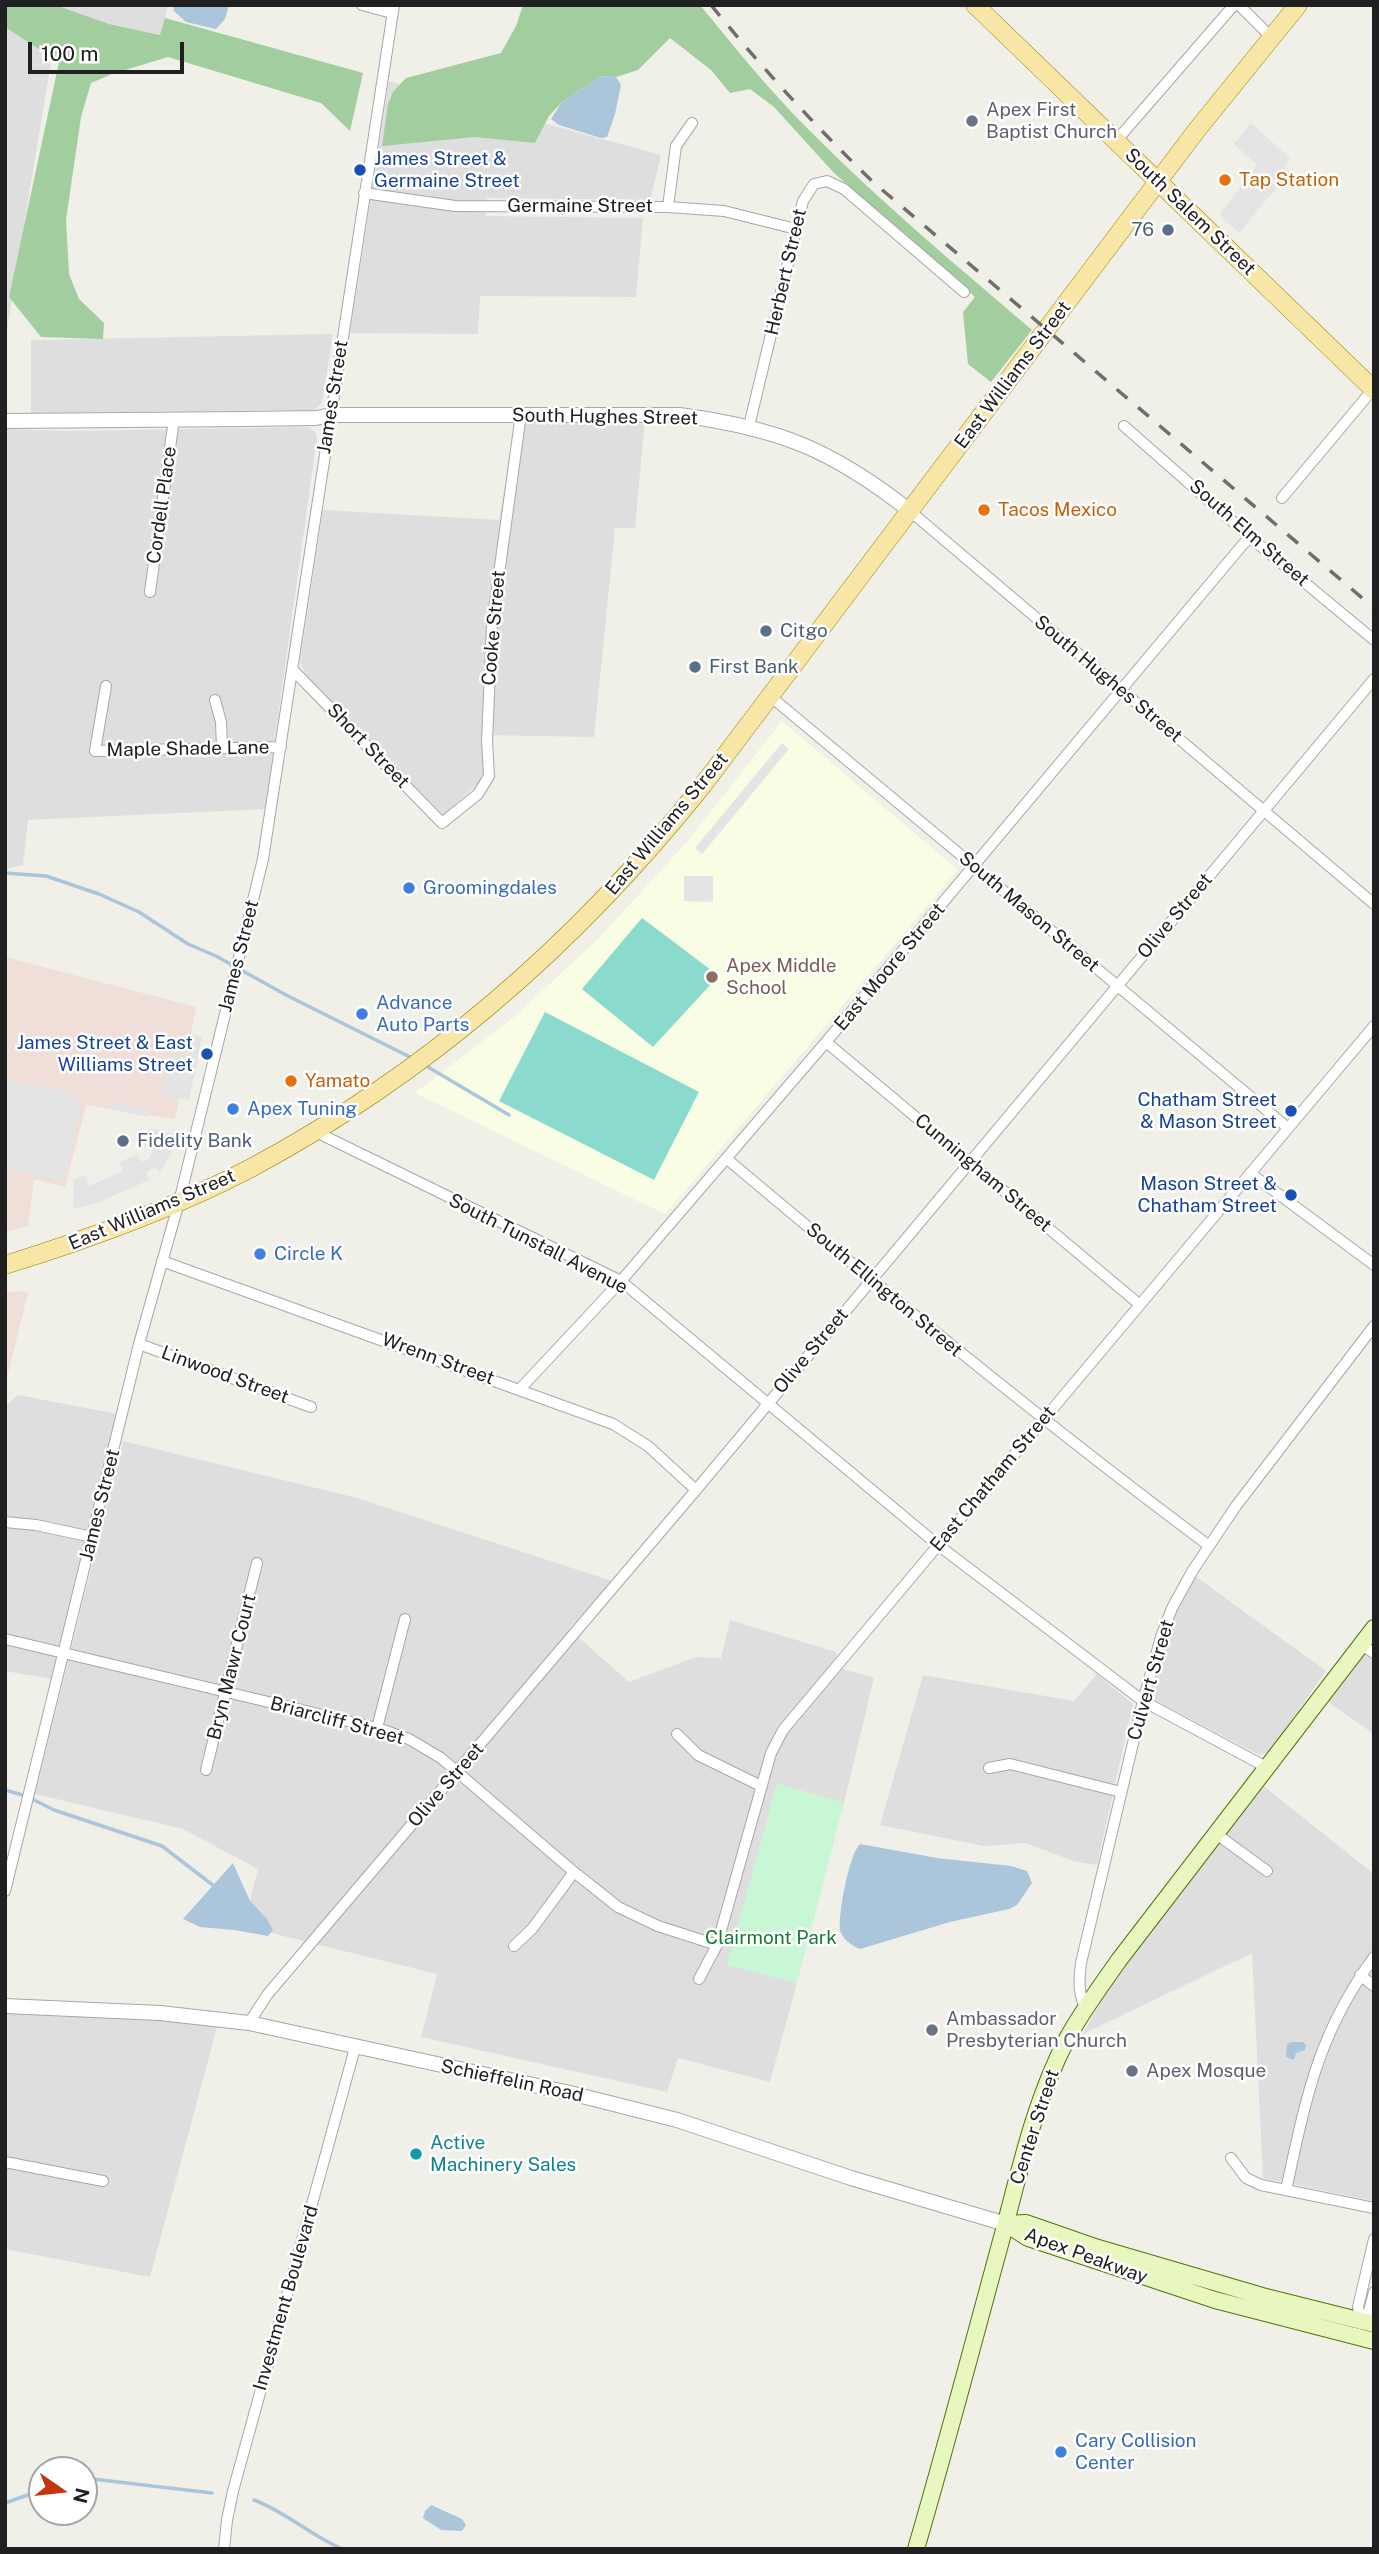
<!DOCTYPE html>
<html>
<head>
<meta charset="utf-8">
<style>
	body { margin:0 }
	#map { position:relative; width:1379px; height:2554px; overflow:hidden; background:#f0efe8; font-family:"Public Sans",sans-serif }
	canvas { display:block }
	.frame { position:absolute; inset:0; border:7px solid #202020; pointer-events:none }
	.north { position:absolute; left:28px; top:2456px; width:70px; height:70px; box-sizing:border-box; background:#fff; border:2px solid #a6a6a6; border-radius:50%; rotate:104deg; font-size:19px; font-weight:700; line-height:28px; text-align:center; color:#202020 }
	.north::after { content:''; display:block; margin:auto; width:24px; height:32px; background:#c6350b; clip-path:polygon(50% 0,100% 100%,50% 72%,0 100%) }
	.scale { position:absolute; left:28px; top:42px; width:156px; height:32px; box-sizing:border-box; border:4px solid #202020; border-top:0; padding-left:9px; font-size:21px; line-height:24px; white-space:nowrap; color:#202020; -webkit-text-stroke:5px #fff; paint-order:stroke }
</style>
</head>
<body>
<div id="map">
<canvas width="1379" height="2554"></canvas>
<div class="frame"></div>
<div class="north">N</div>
<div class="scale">100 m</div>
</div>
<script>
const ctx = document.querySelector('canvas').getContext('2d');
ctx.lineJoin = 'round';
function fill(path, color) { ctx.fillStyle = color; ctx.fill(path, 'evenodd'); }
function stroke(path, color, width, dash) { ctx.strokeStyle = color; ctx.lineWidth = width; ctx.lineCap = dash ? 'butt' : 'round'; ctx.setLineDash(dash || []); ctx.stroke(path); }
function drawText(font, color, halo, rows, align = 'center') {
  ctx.font = font + ' "Public Sans",sans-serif'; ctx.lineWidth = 5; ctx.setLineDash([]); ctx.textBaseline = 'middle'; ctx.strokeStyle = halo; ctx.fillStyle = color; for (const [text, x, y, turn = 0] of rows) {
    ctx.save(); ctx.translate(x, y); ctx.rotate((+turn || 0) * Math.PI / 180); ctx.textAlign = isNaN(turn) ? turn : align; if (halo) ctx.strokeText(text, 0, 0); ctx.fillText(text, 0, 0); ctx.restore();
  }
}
fill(new Path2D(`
	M5 5H168L161 35 59 13 5 342Z
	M389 81 661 155 650 200 487 198 485 216 643 218 636 297 480 296 478 334 350 333Z
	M333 334 322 403 314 410 31 413V340Z
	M645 418 635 528H615L594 737 481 735 484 767 482 780 443 815 306 676 300 662 323 510 499 520 516 420Z
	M308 427 315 432 317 438 265 809 28 820 23 865 5 869V429L69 431Z
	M18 1395 117 1414 52 1679 5 1671V1406Z
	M123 1441 357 1498 612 1581 569 1629 629 1682 696 1657 721 1658 730 1620 836 1652 840 1668 874 1678 844 1803 777 1784 728 1965 797 1983 770 2082 678 2058 667 2092 421 2037 437 1974 243 1926 258 1869 183 1829 35 1794Z
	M1195 1576 1326 1671 1269 1752 1259 1755 1149 1697 1163 1648 1176 1614Z
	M1374 1641V1734L1327 1701Z
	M1097 1674 1133 1704 1097 1865 1073 1861 1026 1843 984 1846 880 1825 923 1675 1074 1701Z
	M1261 1784 1374 1874V2201L1263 2178 1252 1953 1083 2034 1103 1997 1126 1964Z
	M5 2013 161 2017 217 2027 150 2277 5 2249Z`), '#dedede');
fill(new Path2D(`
	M5 957 196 1007 175 1119 86 1105 65 1187 34 1179 28 1226 5 1232Z
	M16 1291 28 1292 5 1387V1293Z`), '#f0ded8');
fill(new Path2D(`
	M782 721 958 870 665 1214 415 1093 514 1017 600 937 686 843Z`), '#f8fde4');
fill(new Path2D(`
	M5 5H55L109 24 160 35 165 18 363 73 350 131 321 103 168 57 112 74 91 83 81 117 66 220 69 274 79 299 104 323 103 339 41 337 9 297 59 62 5 27Z
	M523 5H700C735 48 770 91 809 130 879 201 956 265 1032 330L991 382 968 364 963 312 975 297 834 173 774 107 750 89 730 93 711 70 670 38 638 70 616 77 601 76 562 102 549 116 535 143 475 137 382 146 388 104 393 92 406 78 501 53 516 26Z`), '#a2cd9f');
fill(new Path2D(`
	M777 1784 844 1803 797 1983 727 1965Z`), '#c8f7d6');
fill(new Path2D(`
	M642 918 711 970 712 983 653 1047 582 989Z
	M545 1012 699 1092 654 1180 499 1101Z`), '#8adbce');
fill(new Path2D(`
	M1251 123 1290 158 1284 166 1290 171 1239 233 1219 215 1257 165 1234 144Z
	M782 743 789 749 702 854 695 848Z
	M684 876H713V902L684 901Z
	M189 1034 202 1037 189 1100 162 1096 171 1054 185 1056Z
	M5 1079 72 1093V1097L82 1100 64 1182 5 1169Z
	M110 1101 149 1109 148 1117 109 1109Z
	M149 1128 175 1134 170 1156 160 1172 154 1167 146 1173 149 1180 97 1203 73 1209 74 1179 85 1176 89 1186 123 1171 119 1162 137 1155 142 1162 149 1158 153 1149 144 1146Z`), '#e4e4e4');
fill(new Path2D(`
	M173 5H229L225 19 216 29 186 22 174 11Z
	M601 76 616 77 621 85 615 114 607 137 601 138 559 125 551 119 562 102Z
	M860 1844 937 1858 1011 1866 1027 1871 1032 1883 1017 1905 1009 1909 950 1922 860 1949C852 1946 842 1939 840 1930 838 1915 849 1854 860 1844Z
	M233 1863 250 1901 267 1919 273 1930 268 1936 234 1930 200 1927 183 1919Z
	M1290 2042H1303L1306 2045 1305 2050 1296 2053 1294 2060 1286 2057 1287 2045Z
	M431 2505 462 2519 466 2525 462 2531 441 2530 423 2518 425 2511Z`), '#abc5db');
stroke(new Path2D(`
	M5 873 46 876 99 894 139 912 188 944 216 956 286 995 410 1057
	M428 1067 509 1115
	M5 1790 26 1796 54 1810 162 1846 214 1886
	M84 2478 212 2493
	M254 2500C286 2512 310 2535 342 2549
	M5 2503 42 2490`), '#abc5db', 3.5);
const minor = new Path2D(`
	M362 5 392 13
	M1239 5 1271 37
	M1116 141 1234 5
	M364 193 455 206 668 207 724 211 796 229
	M668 207 676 146 692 123
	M749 426 803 201 814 184 827 181 844 189 964 292
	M1124 426 1257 543 1374 640
	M1282 498 1374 388
	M910 511 1374 904
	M150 592 174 419
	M293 670 442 823 478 794 489 776 487 741 492 625 521 414
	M106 686 95 751 281 747
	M770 696 1288 1128
	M215 700 221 722 222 747
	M826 1042 1139 1304
	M314 1131 621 1281 938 1545 1143 1701 1266 1767
	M727 1159C884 1291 1043 1422 1208 1545
	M1250 1173 1374 1265
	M162 1261 613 1424 648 1446 696 1490
	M139 1344 311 1407
	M520 1389 621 1281 826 1042 1250 536
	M5 1522 36 1525 92 1537
	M5 1639 377 1728 409 1739 441 1758 574 1872 618 1907 658 1926 717 1945
	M1362 1645 1374 1653
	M377 1728 405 1619
	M677 1734 698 1755 761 1786
	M989 1768 1010 1764 1121 1792
	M206 1770 257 1563
	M1215 1833 1267 1871
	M5 1891 139 1344 179 1202 263 859 394 5
	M514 1946 532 1929 574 1872
	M1360 1975 1374 1986
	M699 1979 717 1945 771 1753 783 1730 1374 1026
	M1085 2007C1078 1992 1079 1980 1081 1963L1143 1701 1161 1637 1172 1608 1193 1570 1236 1506 1374 1326
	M249 2023 267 1995 696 1490 1374 679
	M1231 2158 1246 2178 1261 2185 1374 2208
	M5 2162 103 2181
	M1286 2190C1306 2099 1317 2035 1374 1957
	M1361 2321 1358 2307 1374 2239
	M1361 2324 1369 2311 1374 2292
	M224 2549 227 2520 233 2491 355 2048`);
const tertiary = new Path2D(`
	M5 421 245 419 316 418 331 415H679C778 428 831 449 910 511
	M5 2006 160 2013 249 2023 570 2093 677 2120 851 2178 1006 2224`);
const secondary = new Path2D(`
	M1006 2224 1028 2238 1215 2300 1374 2341
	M1006 2224 1026 2223 1098 2248 1262 2296 1374 2324
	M916 2549C945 2450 971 2351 998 2252 1018 2180 1032 2106 1067 2039 1082 2011 1101 1986 1119 1960L1374 1628`);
const primary = new Path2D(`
	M975 5 1374 390
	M5 1265C89 1239 173 1209 251 1168 430 1072 577 943 703 785L1196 131 1298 5`);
stroke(minor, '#a7a7a7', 12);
stroke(tertiary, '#a7a7a7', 16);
stroke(secondary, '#51740b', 18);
stroke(primary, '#958508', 19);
stroke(minor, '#fff', 10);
stroke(tertiary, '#fff', 14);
stroke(secondary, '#e7f7bf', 16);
stroke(primary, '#f7e6a6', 18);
stroke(new Path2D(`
	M711 5C762 68 815 126 873 182L1374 608`), '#6e6e6e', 3.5, [14, 14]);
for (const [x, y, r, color] of [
	[972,121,7,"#6b7280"],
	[360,170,7,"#1a4fb4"],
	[1225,180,7,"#e8710a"],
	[1168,230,7,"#5c6f8a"],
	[984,510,7,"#e8710a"],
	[766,631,7,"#5c6f8a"],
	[695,667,7,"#5c6f8a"],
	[409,888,7,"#3f7fe0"],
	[712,977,7,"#8d6e63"],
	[362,1014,7,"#3f7fe0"],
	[207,1054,7,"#1a4fb4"],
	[291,1081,7,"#e8710a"],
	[233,1109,7,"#3f7fe0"],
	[1291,1111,7,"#1a4fb4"],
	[123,1141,7,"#5c6f8a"],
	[1291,1195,7,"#1a4fb4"],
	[260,1254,7,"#3f7fe0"],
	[932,2030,7,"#6b7280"],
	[1132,2071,7,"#6b7280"],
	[416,2154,7,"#0f9aa8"],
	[1061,2452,7,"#3f7fe0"]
]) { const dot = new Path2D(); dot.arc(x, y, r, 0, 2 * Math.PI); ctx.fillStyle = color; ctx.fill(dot); stroke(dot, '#fff', 2.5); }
drawText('19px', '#5b616d', '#fff', [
	["Apex First",986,110],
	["Baptist Church",986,132],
	["Ambassador",946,2019],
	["Presbyterian Church",946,2041],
	["Apex Mosque",1146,2071]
], 'left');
drawText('19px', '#164399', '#fff', [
	["James Street &",374,159,"left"],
	["Germaine Street",374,181,"left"],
	["James Street & East",193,1043],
	["Williams Street",193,1065],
	["Chatham Street",1277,1100],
	["& Mason Street",1277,1122],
	["Mason Street &",1277,1184],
	["Chatham Street",1277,1206]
], 'right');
drawText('19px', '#c56008', '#fff', [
	["Tap Station",1239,180],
	["Tacos Mexico",998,510],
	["Yamato",305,1081]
], 'left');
drawText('19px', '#202020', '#fff', [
	["Germaine Street",580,206],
	["South Salem Street",1190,212,44],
	["Herbert Street",786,272,-77],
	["East Williams Street",1013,375,-53],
	["James Street",333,397,-81],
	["South Hughes Street",605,417,1],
	["Cordell Place",162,505,-82],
	["South Elm Street",1249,533,41],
	["Cooke Street",494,628,-85],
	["South Hughes Street",1108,679,40],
	["Short Street",368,746,46],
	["Maple Shade Lane",188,749,-1],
	["East Williams Street",667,824,-50],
	["South Mason Street",1029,912,40],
	["Olive Street",1175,916,-50],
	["James Street",239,956,-76],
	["East Moore Street",890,967,-50],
	["Cunningham Street",983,1173,40],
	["East Williams Street",152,1210,-23],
	["South Tunstall Avenue",538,1244,27],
	["South Ellington Street",884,1290,40],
	["Olive Street",811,1351,-50],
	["Wrenn Street",438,1359,20],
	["Linwood Street",225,1375,20],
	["East Chatham Street",993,1479,-50],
	["James Street",100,1505,-76],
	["Bryn Mawr Court",232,1667,-76],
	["Culvert Street",1151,1680,-74],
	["Briarcliff Street",337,1721,15],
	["Olive Street",446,1785,-49],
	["Schieffelin Road",512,2081,12],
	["Center Street",1035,2127,-72],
	["Apex Peakway",1086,2256,20],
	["Investment Boulevard",286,2298,-74]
]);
drawText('19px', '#4e5e75', '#fff', [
	["76",1154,230,"right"],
	["Citgo",780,631],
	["First Bank",709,667],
	["Fidelity Bank",137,1141]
], 'left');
drawText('19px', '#366cbe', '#fff', [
	["Groomingdales",423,888],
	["Advance",376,1003],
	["Auto Parts",376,1025],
	["Apex Tuning",247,1109],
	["Circle K",274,1254],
	["Cary Collision",1075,2441],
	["Center",1075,2463]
], 'left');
drawText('19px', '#785e54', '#fff', [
	["Apex Middle",726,966],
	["School",726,988]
], 'left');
drawText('19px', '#127b32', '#fff', [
	["Clairmont Park",771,1938]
]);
drawText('19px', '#0d838f', '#fff', [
	["Active",430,2143],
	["Machinery Sales",430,2165]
], 'left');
</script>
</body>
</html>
